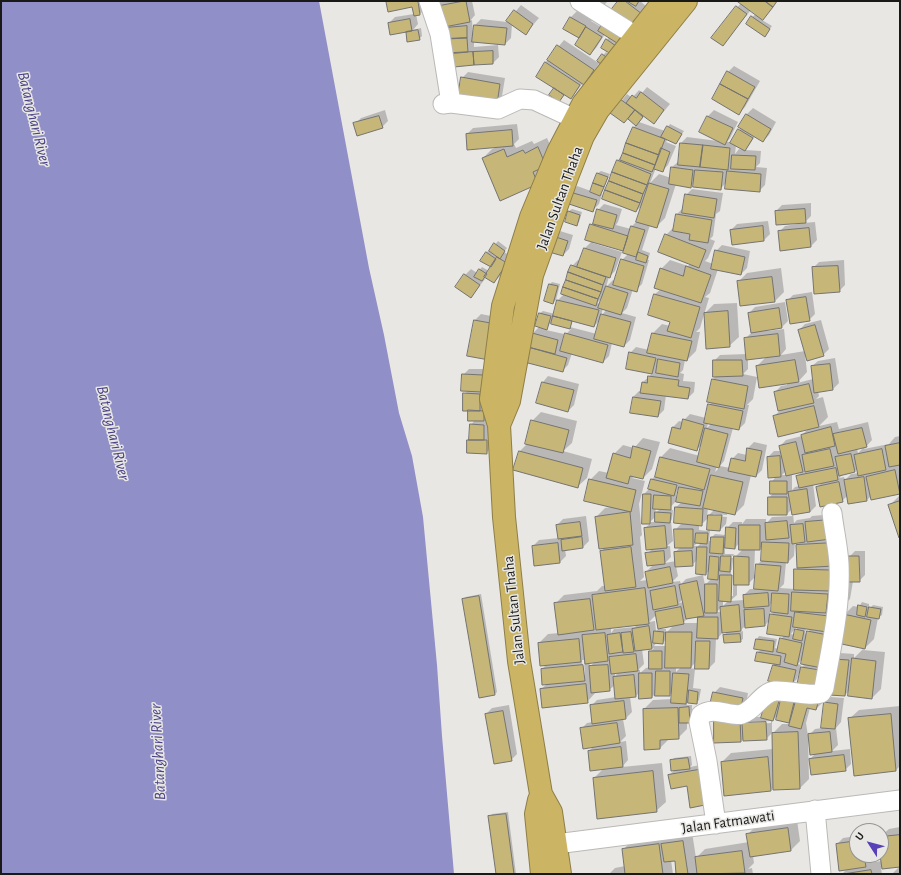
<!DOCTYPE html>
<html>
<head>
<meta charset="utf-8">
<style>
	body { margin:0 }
	#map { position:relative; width:901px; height:875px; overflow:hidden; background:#e8e7e4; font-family:"Alegreya Sans",sans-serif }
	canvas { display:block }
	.frame { position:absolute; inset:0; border:2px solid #191918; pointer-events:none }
	.north { position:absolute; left:849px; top:823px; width:40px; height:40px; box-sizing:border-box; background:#e8e7e4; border:1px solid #959592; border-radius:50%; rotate:306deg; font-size:11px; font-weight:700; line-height:16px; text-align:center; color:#191918 }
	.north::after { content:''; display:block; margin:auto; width:14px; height:18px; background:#5740b8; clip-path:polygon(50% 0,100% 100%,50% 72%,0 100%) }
</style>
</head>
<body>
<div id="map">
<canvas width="901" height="875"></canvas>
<div class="frame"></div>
<div class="north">U</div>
</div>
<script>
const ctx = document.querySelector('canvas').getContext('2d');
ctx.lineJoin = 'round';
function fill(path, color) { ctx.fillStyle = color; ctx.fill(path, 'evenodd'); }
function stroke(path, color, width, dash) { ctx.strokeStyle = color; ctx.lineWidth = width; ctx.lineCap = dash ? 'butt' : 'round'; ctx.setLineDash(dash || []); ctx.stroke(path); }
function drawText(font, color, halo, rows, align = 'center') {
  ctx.font = font + ' "Alegreya Sans",sans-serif'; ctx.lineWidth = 3; ctx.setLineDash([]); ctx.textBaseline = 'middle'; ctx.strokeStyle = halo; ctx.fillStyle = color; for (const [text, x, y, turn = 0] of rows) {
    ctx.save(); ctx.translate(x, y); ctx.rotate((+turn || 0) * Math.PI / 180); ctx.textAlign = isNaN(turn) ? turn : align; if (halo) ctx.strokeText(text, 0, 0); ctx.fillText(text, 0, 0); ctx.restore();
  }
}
fill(new Path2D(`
	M1 1H319L369 268 384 335 399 413 412 456 423 517 437 665 442 736 454 874H1Z`), '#918fc7');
fill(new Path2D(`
	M388 1H425L426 8 420 14H416L418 24 413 30 421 28 422 36 419 39 409 31 389 23 395 17 414 14 413 6 387 2Z
	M433 1H472L475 15 470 21 472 20 473 35 475 25 481 19 507 22 521 5 539 18 525 34 512 24 511 38 505 44 474 41V47L498 45 499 57 493 63 454 52 446 28 449 25 437 30 429 31 427 20 435 7 440 2 434 3Z
	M593 1H608L602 7Z
	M619 1H640L647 7 639 19Z
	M738 1H778L762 20 772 26 767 33 752 17 756 14 751 10 722 45 713 37 741 3Z
	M577 11 592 20 591 21 601 27 623 36 617 42 618 43 614 50 607 40 609 37 605 34 596 48 590 54 580 38 564 29 571 17Z
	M564 40 597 62 606 52 610 55 600 62 589 78 583 83 571 98 565 94 559 101 545 63Z
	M734 66 760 81 745 107 739 113 728 72Z
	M468 72 505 78 502 96 496 102 462 78Z
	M647 87 670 104 654 123 644 116 639 122 665 131 670 124 684 131 676 143 668 139 666 142 676 146 668 165 662 171 656 168 650 183 659 174 671 178 672 167 679 161 681 143 687 137 718 141 708 116 714 110 738 122 730 138 727 142H732L741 128 739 127 747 114 753 108 776 122 769 135 763 141 755 136 750 144 745 150 761 151 760 163 756 167 767 168 765 185 759 191 727 182 720 189 695 182 690 187 676 184 665 218 656 227 650 225 642 250 650 253 648 260H649L642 284 636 290 633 289 627 308 622 313 636 317 630 340 624 346 612 343 609 356 603 362 572 353 568 365 562 371 525 361 533 333 539 327 537 326 540 313 543 311 555 314 558 300 564 294 572 266 578 260 581 261 585 248 592 241 591 225 595 220 598 210 604 204 622 209 618 222 616 225 631 229 632 226 638 220 644 204 636 211 617 161 623 155 633 128 636 125 628 118 624 122 612 112 627 94 632 98 639 90 642 93ZM736 145 744 150 739 149 735 154ZM594 241 625 250 628 254 622 260 615 281 613 280 606 287 609 277 615 271 622 252 593 243ZM603 297 601 304 597 303ZM603 308 607 309 601 316ZM601 319 597 334 570 327 573 320 594 326ZM550 323 571 329 566 334 564 342H562L564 334 546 330Z
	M385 110 388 121 382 127 355 124 361 118Z
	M517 124 519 139 514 144 516 148 532 141 534 144 547 138 555 156 538 183 483 158 492 149 497 147 467 134 473 128Z
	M601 171 610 174 601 194H602L599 204 593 210 571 192 577 186 591 191 598 173Z
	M692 189 723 193 720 211 716 214 713 236 710 239 715 241 708 258 705 261 713 264 716 251 722 245 750 251 747 268 741 274 718 269 710 293 705 297 709 298 700 328 696 332H700L696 351 687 360H685L683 370 680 373 684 374 683 381 695 382 694 392 688 398 666 395 664 410 658 416 633 397 639 391 642 392 643 382 653 373 627 368 630 353 636 347 649 350 653 333 662 324 670 326 672 321 655 294 661 289V269L670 260 688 266 690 264 666 235 675 226 677 214 683 208 686 195Z
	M811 203V216L804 223 815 222 817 240 811 246 779 232 785 226 797 224V222L776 211 782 205Z
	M572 209 582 212 579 222 576 225 566 221 569 211Z
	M768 221 770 234 764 240 731 230 737 224Z
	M560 231 573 235 569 249 563 255 554 237Z
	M498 241 507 248 504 252 512 257 500 276 494 282 482 275 481 276 485 279 471 297 465 275 471 269 477 273 482 267 489 271 494 264 486 253 489 250 490 251Z
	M844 260 845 285 839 291 813 268 819 262Z
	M781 268 784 292 775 301 738 282 747 273Z
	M552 282 560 284 556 300 553 303 550 284Z
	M812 292 815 314 809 320 787 301 793 295Z
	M785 302 788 321 782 327 766 329 767 331 784 329 786 349 781 355 805 351 799 330 805 324 821 320 829 349 823 355 805 354 807 372 797 383 813 379 812 366 818 361 835 358 839 383 833 389 818 391 819 396 816 399 823 397 828 417 819 426 837 422 839 429 868 422 872 440 864 449 889 444 895 437 900 436V492L871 496 867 500 847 496 842 501 817 487 823 482 813 484 816 506 810 512 793 514 794 523 797 520 810 518 812 516 835 514 836 533 822 682 799 673 797 679 791 685 770 680 773 665 775 663 758 652 761 649 757 639 759 636 777 639 775 648 779 649 781 639 784 636 771 619 765 625H746L739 632 743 631V639L740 641 724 635 729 631H724L718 638H716L715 662 709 668 696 662 690 668 695 669 693 688 701 689 699 700 696 703H687V705H692V719L689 722H687V729L678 738 669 739 660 748 644 709 653 700 672 699 673 692 669 695 656 693 652 697 640 692 636 696 630 697 632 712 626 718 623 719 626 736 620 742 626 741 628 760 622 767 662 763 666 802 656 811 594 778 603 769 589 751 594 746 581 729 587 723 593 722 591 706 597 700 616 697 615 685 609 690 596 692 587 702 541 689 547 684 542 669 547 664 539 643 548 634 559 633 555 604 564 595 597 591 602 586H605L601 551 605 548 596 517 605 508 611 507 590 480 599 471 609 473 614 454 623 445 634 448 643 438 660 442 652 469 643 478 635 476 632 478 645 481 639 504 642 535 640 537 644 577 640 581 648 580 646 572 654 564 647 554 652 549 645 528 651 523H643L644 494 650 488 652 479 656 475 661 457 670 448 700 456 703 444 697 449 669 442 673 427 679 421 683 422 684 420 690 414 706 418 709 405 712 402 708 401 713 379 716 376 714 361 720 355 747 354 745 339 751 333 749 313 755 307ZM766 357 757 366 787 383V385L781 386 775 392 782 409 774 416 808 429 802 435V436L786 440 780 446 781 451H774L768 457 776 477 771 482 773 493 769 498 787 514 792 509 793 516 772 517 766 524V519H746L742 524V522H733L727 528 726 535 715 534 712 537V541H709L710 529 720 530 726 524 727 517 713 516V514L727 515V516V512L735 514 744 505 751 475 756 476 762 470 767 445 754 442 748 448 747 455 738 453 732 459 730 468 720 466 724 461 733 428 739 429 745 423 749 405H747L753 399 757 377 743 374 748 369V359ZM708 423H712L707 428ZM864 447 858 453 857 449ZM717 466 720 467 715 472ZM858 468 859 473 851 474 845 480 844 477 839 478 843 474 855 471ZM786 471 787 475H782ZM803 471 797 476 799 486 795 487 792 490V475H788ZM680 488 678 500 676 499 677 491ZM676 501 682 502 676 507 675 522 682 523 675 530 681 547 675 552 676 561 665 563 671 557 670 546H667L673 541 671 521 672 519 673 510H668ZM656 508H665V510H659L655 513ZM708 508 715 509 707 517ZM656 516V522H650ZM709 517 708 531 699 530V524L701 525ZM698 542H702L697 547V546H694ZM740 542 743 549 736 556 735 570H732L733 558 724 557V555L733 556 734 554H725V547L735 548ZM795 542H801L797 545 798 567 795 570V589L780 588 784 584 786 562H788L794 556ZM762 547V560L757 565 756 575H754L755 549H760ZM697 560 706 574 710 570 711 579 705 585 703 575 686 579 681 584 680 581 672 582 678 576 676 566 692 565ZM731 570H733V596H731ZM756 576 755 589H750L744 595V600L730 601 737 595V584H748ZM683 599 684 602 679 603ZM723 600 728 601 723 606ZM773 602 774 612 770 615V605ZM721 607 722 612H717ZM656 615 674 625 666 633V629H658L656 631 655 621 649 622ZM701 615 699 617V623H683L688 618ZM638 624 635 627 614 629 611 633V627ZM795 627H798L796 630 795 635 791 634 794 630ZM806 628 811 629 805 634ZM666 639V646H654L657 642 663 643ZM654 648 650 652V667L646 668 640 673V670H638L644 664 642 649ZM803 658 805 664 800 669 801 665 798 664ZM582 660H584L585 676H583ZM595 661 590 667 589 662ZM676 667H681L676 672ZM619 672 615 676V673Z
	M737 303 739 337 729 346 705 313 714 304Z
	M502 308 469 355 475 320 481 314 491 316Z
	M469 369H489L486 404 481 408 486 409 490 419 492 447 486 453 468 440 470 438 471 425 475 420 469 410 464 394 468 391 463 375ZM480 389H482L481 405H479Z
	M548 376 579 384 574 405 568 411 543 382Z
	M541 412 577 421 572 443 563 451 592 459 587 478 577 487 515 469 520 451 528 443 532 421Z
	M900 495V536L890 505Z
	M586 516 589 541 583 547 565 549 566 556 560 562 533 546 539 540 559 538 557 525 563 519Z
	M855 551H865V575L859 581H853L850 599 847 602 849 557Z
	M481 594 497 692 495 694 463 599 466 597Z
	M862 602 869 604V609L873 605 883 607 882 615 878 618 874 639 863 650 885 652 881 689 872 698 849 691 845 695 830 694 840 653 854 654V658L864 648 844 615 853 606 859 607Z
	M720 687 748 693 746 704H711L714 693Z
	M823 697 822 703 816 709 810 708 806 723 808 736 815 729 822 728 825 703 831 697 844 698 841 722 836 728 838 745 832 751 850 749 851 764 845 770 810 759 816 753 809 737H808L809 779 800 788 774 787 771 790 722 762 731 753 773 749V733L782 724H793V717L788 722 779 714 772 721V733L766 739 744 738 741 741 715 742 749 717H762L768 698ZM771 721V723L748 724V722Z
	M509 705 517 754 511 760 486 714 492 708Z
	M900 706V766L896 770 854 774 849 719 859 710Z
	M691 756 692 765 690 767 710 763 687 785 669 775 675 770 671 761 674 758Z
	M508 812 516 874H497L490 817 492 814Z
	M797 820 800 841 791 850 753 856 754 863 748 869 752 868 753 874H677L676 860H671L673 874H609L615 868 625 866 623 850 632 840 692 832 696 858 705 849 749 842 748 834 757 825Z
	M900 827V874H892L900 866 881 868 882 874H842L847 869 837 844 843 838 857 836V855H870L871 860 868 863 882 861 881 836 889 829Z`), '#0003');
const building = new Path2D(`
	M389 1H418L420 15 414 16 412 7 388 12 386 2Z
	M466 1 470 22 439 28 434 7Z
	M618 1H625L642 14 633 26 611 10Z
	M627 1H639L636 6Z
	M737 1H765L773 7 763 20Z
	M765 1H777L773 7Z
	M736 6 747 14 723 46 711 38Z
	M514 10 533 24 526 35 506 21Z
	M751 16 770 29 765 37 746 24Z
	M570 17 586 26 579 38 563 29Z
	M410 19 412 31 390 35 388 23Z
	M605 20 624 32 617 43 598 31Z
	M474 25 507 28 505 45 472 42Z
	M467 26V38L446 39 445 28Z
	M586 27 602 37 590 55 575 45Z
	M418 30 420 40 407 42 406 32Z
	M467 38 468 52 447 54 446 39Z
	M606 39 616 46 611 54 601 48Z
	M557 45 594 70 584 85 547 60Z
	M493 51V64L474 65 473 52Z
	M473 52 474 65 454 67 453 53Z
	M602 54 609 59 603 66 597 61Z
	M545 62 580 85 571 99 536 77Z
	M727 71 755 87 748 99 720 84Z
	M461 77 500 84 497 104 458 97Z
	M720 84 748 99 739 115 712 99Z
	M554 88 564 95 559 102 549 95Z
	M641 92 664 110 654 124 626 103 632 95 636 98Z
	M620 99 635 110 624 123 610 113Z
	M635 110 643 117 636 126 628 119Z
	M746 114 771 129 763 142 738 127Z
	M379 116 383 128 357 136 353 123Z
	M707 116 733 128 725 145 699 132Z
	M667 126 682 134 676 144 661 137Z
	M633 127 665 139 659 155 626 143Z
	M738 129 753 138 745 151 730 143Z
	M512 130 513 146 467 150 466 134Z
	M626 143 659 155 655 165 623 153Z
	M680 143 703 145 700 167 678 165Z
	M703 145 730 148 728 170 700 167Z
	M538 147 546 166 533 172 538 184 500 201 482 158 504 149 507 157 523 150 525 153Z
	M661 148 670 152 663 172 654 169Z
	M623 153 655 165 652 172 620 160Z
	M732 155 756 156 755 170 731 169Z
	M617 160 651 174 647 185 612 172Z
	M671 167 693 170 691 188 669 184Z
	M695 170 723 172 721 190 693 187Z
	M727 171 761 174 760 192 725 189Z
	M612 172 647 185 643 194 609 181Z
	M597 173 608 177 604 187 593 183Z
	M609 181 643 194 640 203 605 190Z
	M593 183 604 187 600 196 590 192Z
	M649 183 669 189 657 228 636 222Z
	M605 190 640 203 636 212 602 199Z
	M570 192 597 200 593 212 566 203Z
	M685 194 717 199 714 218 682 213Z
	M597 209 617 215 613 229 593 224Z
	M805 209 806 223 776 225 775 211Z
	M568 211 580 215 577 226 565 222Z
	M676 214 712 220 708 243 689 240 690 234 673 231Z
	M590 224 628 236 623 251 585 240Z
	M631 226 645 230 636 257 623 253Z
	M763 226 764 241 732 245 730 230Z
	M809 228 811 247 780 251 778 231Z
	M665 234 706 250 699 268 658 252Z
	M553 236 568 241 563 256 549 252Z
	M494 243 505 251 500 259 489 251Z
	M584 248 616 258 610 278 577 267Z
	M715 250 745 257 741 275 711 269Z
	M486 252 496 259 491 267 480 261Z
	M638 252 648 256 646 263 636 260Z
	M497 257 507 263 494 283 484 277Z
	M621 259 644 266 637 292 613 285Z
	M571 265 606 277 603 285 568 272Z
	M686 266 711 275 701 303 654 288 660 268 683 276Z
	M838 266 840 292 814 294 812 267Z
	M479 269 487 274 482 281 474 277Z
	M568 272 603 285 601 292 566 280Z
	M464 274 480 285 471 298 455 287Z
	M772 277 775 302 740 306 737 281Z
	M566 280 601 292 598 299 563 287Z
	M549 284 558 286 553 304 544 301Z
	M606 286 628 293 621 315 598 308Z
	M563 287 598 299 596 306 561 294Z
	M654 294 700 307 691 338 667 331 670 322 648 315Z
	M806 297 810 321 790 324 786 300Z
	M557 300 599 310 594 327 553 316Z
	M779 308 782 328 751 333 748 313Z
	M728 311 730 347 706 349 704 313Z
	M539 313 551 316 547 330 535 326Z
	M601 314 631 322 624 347 594 339Z
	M553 316 572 321 570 329 551 324Z
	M474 320 496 324 489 360 467 356Z
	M815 325 824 356 807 361 798 330Z
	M532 333 558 340 555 354 528 347Z
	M565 333 608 345 603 363 560 351Z
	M652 333 692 341 687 361 647 353Z
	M778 334 780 356 746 360 744 338Z
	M528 347 567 358 563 372 524 362Z
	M629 352 656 358 652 374 626 369Z
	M658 359 680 363 678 377 656 373Z
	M713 360H742L743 376 713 377Z
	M795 360 799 382 759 388 756 366Z
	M830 364 833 390 814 393 811 366Z
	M462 374 483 375 482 392 461 391Z
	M648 376 679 380 678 386 690 388 688 399 640 393 642 382 647 383Z
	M712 379 748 386 744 409 707 402Z
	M542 382 574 390 568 412 536 403Z
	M809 384 814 403 778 411 774 392Z
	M463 393 480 394V411H463Z
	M633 397 661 401 658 417 630 413Z
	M708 404 743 411 739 430 704 423Z
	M814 406 819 427 778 437 773 416Z
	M468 410 484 411V421H468Z
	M683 419 704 425 697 451 668 443 672 427 680 429Z
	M531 420 569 430 563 453 525 444Z
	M470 424 484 425V440H469Z
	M831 427 835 446 805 453 801 435Z
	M705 428 728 434 719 468 697 462Z
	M862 428 867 447 838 454 833 434Z
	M467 440H487V454L467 453Z
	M796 442 803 472 786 476 779 446Z
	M900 443V465L889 467 885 446Z
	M633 446 651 451 643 479 630 476 628 484 606 478 613 453 630 458Z
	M747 448 762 451 756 477 728 471 731 458 745 461Z
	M830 449 834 466 805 472 802 455Z
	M882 449 886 470 858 476 854 455Z
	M519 451 583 468 578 488 513 470Z
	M851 454 855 472 839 476 835 457Z
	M780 456 781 477 768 478 767 457Z
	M660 457 710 469 704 490 655 477Z
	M836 468 838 480 799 488 796 476Z
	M895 470 900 494 871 500 866 477Z
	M711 475 743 482 735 515 703 508Z
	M864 477 867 501 848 504 844 480Z
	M589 479 636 490 631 512 584 501Z
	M651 479 677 485 674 496 648 489Z
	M770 481H787V494H770Z
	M839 482 843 502 820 507 816 487Z
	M679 487 703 491 700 506 676 502Z
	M807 489 810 512 792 515 788 492Z
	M643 494H651L650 524H642Z
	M654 495 671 496V510L653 509Z
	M768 497H787V515H768Z
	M900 501V537L899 538 888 505Z
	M675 507 703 509 702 526 674 523Z
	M630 512 633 545 599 549 595 517Z
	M655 512 671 513 670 523 655 522Z
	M708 515H722L720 531 707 530Z
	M829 520 831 539 807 542 805 522Z
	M787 521 789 538 766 540 765 523Z
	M580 522 582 536 558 539 556 525Z
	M803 524 805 542 792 544 790 525Z
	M739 525H760V550H739Z
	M665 526 667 548 646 550 644 528Z
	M726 527 736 528 735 549 725 548Z
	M674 529H693V548H675Z
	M696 533H708L707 544 695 543Z
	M582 537 583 548 562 551 561 540Z
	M711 537H724L723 554 710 553Z
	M762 542 789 543 788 563 761 561Z
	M558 543 560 563 534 566 532 546Z
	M833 543 834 566 797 568 796 545Z
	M631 547 636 587 605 591 600 551Z
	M697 547H707L706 575 696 574Z
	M664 551 665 564 647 566 645 553Z
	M692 551 693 566 675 567 674 552Z
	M710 556 719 557 718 580 708 579Z
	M721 556H731L730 572 720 571Z
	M734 556 749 557V585H734Z
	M848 556H859L860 582H848Z
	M756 564 781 566 778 591 754 589Z
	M670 567 673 583 648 588 645 572Z
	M794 569 830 570V591L794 590Z
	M720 575H732L731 602 719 601Z
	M697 581 704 616 686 619 679 585Z
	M705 584H717V613H705Z
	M675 586 678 605 653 610 650 591Z
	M645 588 649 624 596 630 592 595Z
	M792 592 828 594 826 613 791 611Z
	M768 593 769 606 744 608 743 595Z
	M772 593 789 594 788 614 771 612Z
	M479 596 495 695 479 698 462 599Z
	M590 599 594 630 558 635 554 603Z
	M739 605 741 631 722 633 720 607Z
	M858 605 867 607 865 617 857 615Z
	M681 607 684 624 658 629 655 612Z
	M869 607 881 609 879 619 867 617Z
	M764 609 765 626 745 628 744 610Z
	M795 612 829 616 827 632 793 627Z
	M770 614 792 617 789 637 767 634Z
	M843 614 871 620 865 649 837 643Z
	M698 617H718V639L697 638Z
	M649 626 652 649 635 651 632 629Z
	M795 629 804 631 802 641 793 639Z
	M654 631 664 632 663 644 653 643Z
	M807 631 828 635 822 668 801 664Z
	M631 632 634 652 623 653 621 633Z
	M666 632H692L691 668H665Z
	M605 633 608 661 585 664 582 635Z
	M620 633 623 652 609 654 607 635Z
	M740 634 741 642 724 643 723 635Z
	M780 638 802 643 797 666 784 662 786 654 777 652Z
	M579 639 581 662 540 666 538 643Z
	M756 639 774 641 773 652 754 649Z
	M696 641H710L709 669H695Z
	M649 651H662V669H649Z
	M757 652 781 656 780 665 755 661Z
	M636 654 638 671 611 674 609 657Z
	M852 658 876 661 872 699 848 696Z
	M833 659 849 660 845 696 829 695Z
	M583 665 585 681 542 685 541 669Z
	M608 665 610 691 591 693 589 666Z
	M773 665 796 670 792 687 768 681Z
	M801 667 820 670 816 689 797 686Z
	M656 671H670V696H655Z
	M639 673H652V698L639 699Z
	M673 673 689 674 686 704 671 703Z
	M634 675 636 697 615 699 613 677Z
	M586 684 588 703 542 708 540 689Z
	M689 690 698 692 697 704 688 703Z
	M713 692 743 698 740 711 710 705Z
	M782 695 795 698 789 723 776 720Z
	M767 697 779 701 773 721 761 718Z
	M797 697 818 703 816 710 807 708 801 729 789 726Z
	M624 701 626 719 592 724 590 705Z
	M824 702 838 704 835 729 821 728Z
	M689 707 690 723H679V708Z
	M678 708 679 739 660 740V749L644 750 643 709Z
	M503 711 512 761 494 764 485 714Z
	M891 714 896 771 854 776 848 718Z
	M714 720H740L741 742 714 743Z
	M766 722 767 740 743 741 742 723Z
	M617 723 620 743 583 749 580 728Z
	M798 732 800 789 773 790 772 733Z
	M830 732 832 752 810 755 808 734Z
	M621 747 623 767 590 771 588 751Z
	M844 755 846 771 811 775 809 759Z
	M768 757 771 791 724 796 721 762Z
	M688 758 690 769 671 771 670 760Z
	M704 769 710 804 690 808 687 786 671 789 668 775Z
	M653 771 657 812 597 819 593 778Z
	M506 814 514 874H496L488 816Z
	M788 828 791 851 750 857 746 834Z
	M900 835V867L882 869 880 855 881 837Z
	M683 841 688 874H676L675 861 664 862 661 844Z
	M857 841V855H864L866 867 839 871 836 844Z
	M659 844 663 874H623H625L622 849Z
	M742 851 745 873 697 874 695 857Z
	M871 870 872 874H844Z`);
fill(building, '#c6b678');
stroke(building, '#747370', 1);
const minor = new Path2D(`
	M429 1 440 34 451 103
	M580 1 636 36
	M443 104 451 103 498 109 520 99 534 100 575 119
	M815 810 821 874
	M716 824 707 761 699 722 701 715C714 705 731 718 742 714 755 710 761 693 775 691 789 690 810 697 821 693L824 688C831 648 841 606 839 564 838 547 834 530 832 513
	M556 844 900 800`);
const highway = new Path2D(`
	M499 425 509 401 532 275 567 177 583 136 598 110 686 1
	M539 800 536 814 542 874
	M560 874 551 812 541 794 519 661 504 517 499 425 491 399 503 306 531 217 558 152 583 104 664 1`);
stroke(minor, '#bab9b6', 21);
stroke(highway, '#8d7e49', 24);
stroke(minor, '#fff', 19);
stroke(highway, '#cbb564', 22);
drawText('15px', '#191918', '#e8e7e4', [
	["Jalan Sultan Thaha",560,198,-70],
	["Jalan Sultan Thaha",514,610,-96],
	["Jalan Fatmawati",728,822,-8]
]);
drawText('italic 16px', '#484085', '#e8e7e4', [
	["Batanghari River",34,119,76],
	["Batanghari River",113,433,76],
	["Batanghari River",158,752,-93]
]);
</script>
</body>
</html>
